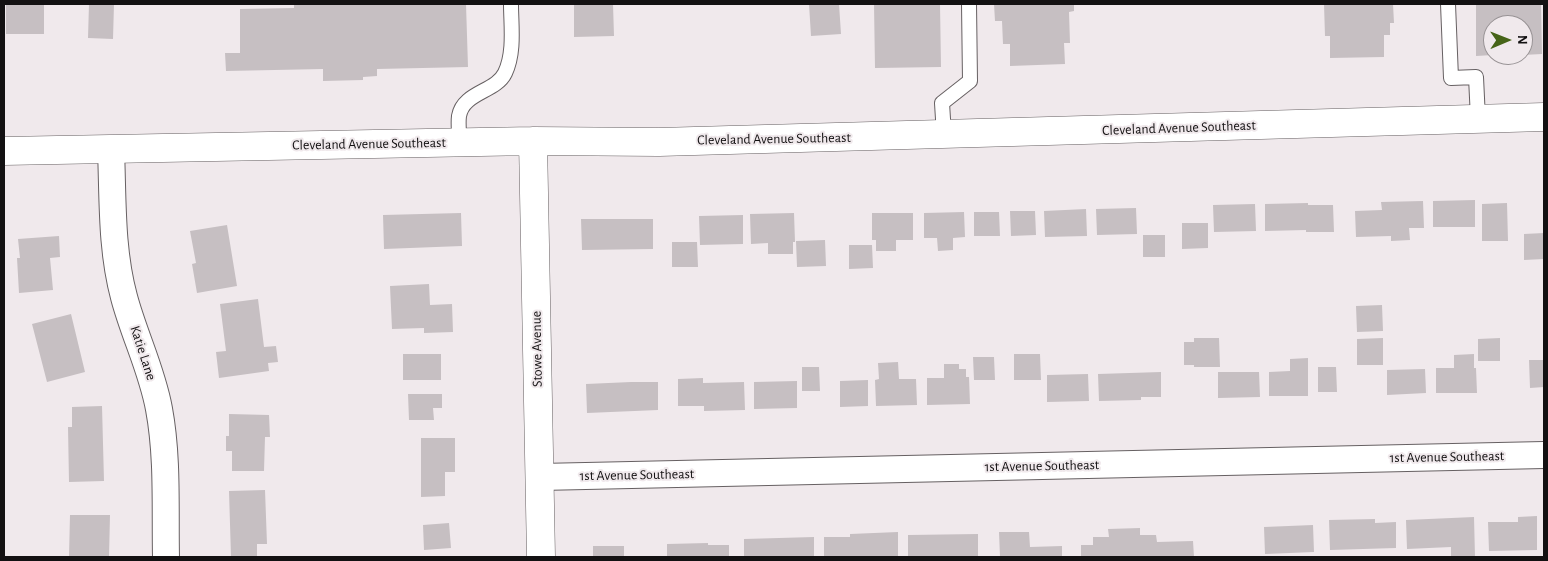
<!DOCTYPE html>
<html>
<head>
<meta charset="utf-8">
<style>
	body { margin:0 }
	#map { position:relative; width:1548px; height:561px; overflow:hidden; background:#f0e9ec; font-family:"Alegreya Sans",sans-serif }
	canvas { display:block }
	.frame { position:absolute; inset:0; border:5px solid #131112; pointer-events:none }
	.north { position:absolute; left:1483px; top:15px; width:50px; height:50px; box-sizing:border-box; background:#f0e9ec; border:1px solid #989395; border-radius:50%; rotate:89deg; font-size:14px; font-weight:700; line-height:20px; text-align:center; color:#131112 }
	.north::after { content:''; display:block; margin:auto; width:18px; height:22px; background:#466418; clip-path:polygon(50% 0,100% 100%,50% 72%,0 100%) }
</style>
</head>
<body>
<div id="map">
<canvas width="1548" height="561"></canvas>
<div class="frame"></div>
<div class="north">N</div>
</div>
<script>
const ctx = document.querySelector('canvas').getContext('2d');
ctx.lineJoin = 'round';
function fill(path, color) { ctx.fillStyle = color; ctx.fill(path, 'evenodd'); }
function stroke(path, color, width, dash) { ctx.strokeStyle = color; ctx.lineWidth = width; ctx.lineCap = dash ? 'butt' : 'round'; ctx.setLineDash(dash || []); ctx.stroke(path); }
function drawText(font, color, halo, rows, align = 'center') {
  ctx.font = font + ' "Alegreya Sans",sans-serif'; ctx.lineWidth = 4; ctx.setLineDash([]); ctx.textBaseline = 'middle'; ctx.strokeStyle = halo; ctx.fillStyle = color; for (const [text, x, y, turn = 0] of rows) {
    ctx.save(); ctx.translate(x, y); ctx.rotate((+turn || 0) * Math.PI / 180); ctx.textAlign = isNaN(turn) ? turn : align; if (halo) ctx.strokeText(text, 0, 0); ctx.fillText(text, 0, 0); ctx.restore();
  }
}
fill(new Path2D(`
	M6 4H44V34H6Z
	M89 4H114L113 39 88 38Z
	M294 4H466L468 67 377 69V76L363 77V80L323 81V69L226 71 225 53H240V9L294 8Z
	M574 4H613L614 36 574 37Z
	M809 4H839L841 34 811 36Z
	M874 4H940L941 67 875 68Z
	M994 4H1074V11L1069 12 1070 43H1064L1065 64 1010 66V44H1003L1002 21H995Z
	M1324 4H1393L1394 23H1390V35H1384V57L1330 58V36H1325Z
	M1476 4H1541L1542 54 1523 55V25H1493V55L1476 56Z
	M1475 200V227H1433V201Z
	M1423 201 1424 228H1409L1410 240 1391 241V236L1356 237 1355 211 1382 210 1381 202Z
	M1308 203V205H1333L1334 232H1306V230L1265 231V204Z
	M1507 203 1508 241H1482V204Z
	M1255 204 1256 231 1214 232 1213 205Z
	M1136 208 1137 234 1097 235 1096 209Z
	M1086 209 1087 236 1045 237 1044 211Z
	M1010 211H1035L1036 235 1011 236Z
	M964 212 965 237 953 238V250L938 251 937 238H924V213Z
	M974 212H999L1000 236H974Z
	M461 213 462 246 384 249 383 215Z
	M794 213 795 242H793V254H768V243L751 244 750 214Z
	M872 213H913V240H896V251H876V240H872Z
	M743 215V244L700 245 699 216Z
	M581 219H653V249L582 250Z
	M1182 223H1208V248L1182 249Z
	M227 225 237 286 197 293 192 264 196 263 190 231Z
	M1544 233V259L1524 260V234Z
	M1143 235H1165V257H1143Z
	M59 236 60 257 50 258 53 290 19 293 17 258H20L18 239Z
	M825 240 826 266 797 267 796 241Z
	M672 242H697L698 267H672Z
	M849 245H872L873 268 849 269Z
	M429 284 430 305 452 304 453 332 424 333V328L392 329 390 286Z
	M258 299 264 347 276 346 278 362 268 363 269 371 219 378 216 352 226 351 220 304Z
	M1382 305 1383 331 1357 332 1356 306Z
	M71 314 85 372 47 382 32 324Z
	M1194 338H1219L1220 367H1194V365H1184V342H1194Z
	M1383 338V365H1357V339Z
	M1500 338V361H1478V339Z
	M403 354H441V380H403Z
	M1014 354H1040L1041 380H1014Z
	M1474 354V368H1476L1477 393H1436V368H1454V355Z
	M973 357H994L995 380H974Z
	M1308 358V396H1269V372L1290 371V359Z
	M1529 360H1544V387L1530 388Z
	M898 362 899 379H916L917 405 876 406 875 380 879 379 878 363Z
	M944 364H959V369H966V377H969L970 404 927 405V378H944Z
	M802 367H819L820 391H802Z
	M1318 367H1336L1337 392H1318Z
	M1425 369 1426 393 1387 395V370Z
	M1161 372V397H1141V400L1099 401 1098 374Z
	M1218 372H1259L1260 397 1218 398Z
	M1088 374 1089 401 1047 402V375Z
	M703 378V383L744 382 745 410 704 411V406H678V379Z
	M868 380V406L840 407V381Z
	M797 381V408L754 409V382Z
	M631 382H658V410L587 413 586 384Z
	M408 394H442V408H433L434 420H409Z
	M102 406 104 481 69 482 68 427H72V407Z
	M229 414 269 415 270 437H265L264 471H232V451H226V436H229Z
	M421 438H455V472H445V496L421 497Z
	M265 490 267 544H257V557H231L229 491Z
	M70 515H110L109 557H69Z
	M1537 516V550L1489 551 1488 522H1518V517Z
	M1474 517 1475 557H1451V547L1407 549 1406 520Z
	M1375 519V523L1396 522V548L1330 550 1329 520Z
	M449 523 451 548 424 550 423 525Z
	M1313 525 1314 552 1265 554 1264 527Z
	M1140 528V535H1156L1157 542 1193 541 1194 557H1081V545H1093V537H1109L1108 529Z
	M898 532V557H824V537H850V534Z
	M999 532H1029L1030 547 1062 546V557H1000Z
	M978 534V557H908V535Z
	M814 537V557H744V539Z
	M708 543V545H729V557H667V544Z
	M593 546H624V557H593Z`), '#c6bfc2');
const lane = new Path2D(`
	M1448 4 1451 78 1476 77 1478 119
	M944 135 942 103 970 81 969 4
	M460 143C459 134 458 124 459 116 463 92 496 92 505 73 515 52 511 25 511 4`);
const street = new Path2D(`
	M111 150C113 199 111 249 124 297 134 335 152 370 159 409 168 457 165 509 166 557
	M540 477 1544 455`);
const secondary = new Path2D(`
	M533 141 541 557
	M4 151 533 141 659 142 1544 117`);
stroke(lane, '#666062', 16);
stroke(street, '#666062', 28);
stroke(secondary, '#666062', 29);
stroke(lane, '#fff', 14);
stroke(street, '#fff', 26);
stroke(secondary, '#fff', 28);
drawText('14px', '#131112', '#f0e9ec', [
	["Cleveland Avenue Southeast",1179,128,-2],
	["Cleveland Avenue Southeast",774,139,-1],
	["Cleveland Avenue Southeast",369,144,-1],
	["Stowe Avenue",537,349,-91],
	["Katie Lane",143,353,72],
	["1st Avenue Southeast",1447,457,-1],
	["1st Avenue Southeast",1042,466,-1],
	["1st Avenue Southeast",637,475,-1]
]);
</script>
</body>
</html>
